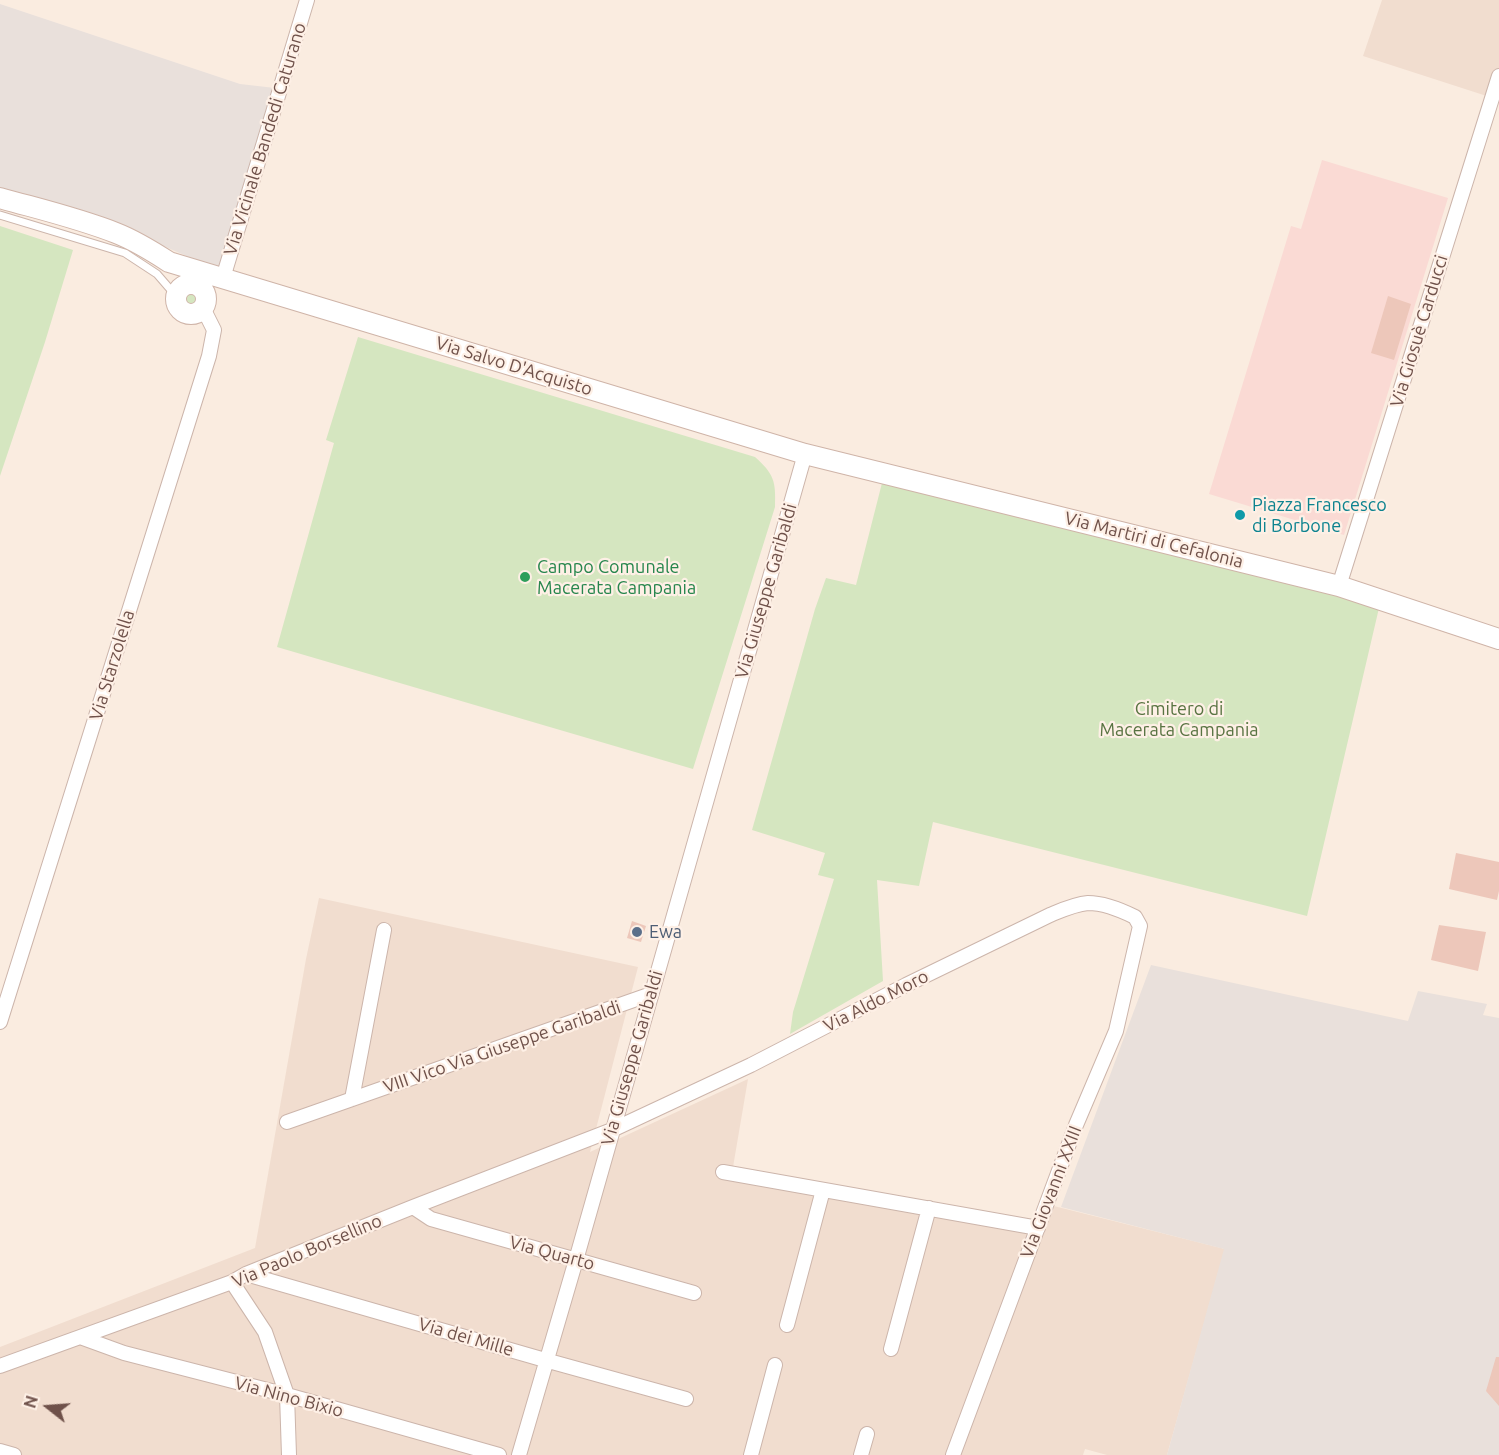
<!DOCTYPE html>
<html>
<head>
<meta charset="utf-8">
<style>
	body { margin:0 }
	#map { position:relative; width:1499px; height:1455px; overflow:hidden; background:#faece0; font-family:Ubuntu,sans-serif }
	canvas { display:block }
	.north { position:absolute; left:18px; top:1377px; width:60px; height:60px; -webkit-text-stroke:4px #fef0e6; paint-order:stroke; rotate:287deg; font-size:16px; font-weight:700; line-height:24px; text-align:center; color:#6f514a }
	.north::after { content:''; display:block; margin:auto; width:21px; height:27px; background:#6f514a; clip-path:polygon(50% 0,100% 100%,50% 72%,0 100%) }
</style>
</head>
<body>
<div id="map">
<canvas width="1499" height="1455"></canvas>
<div class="north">N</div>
</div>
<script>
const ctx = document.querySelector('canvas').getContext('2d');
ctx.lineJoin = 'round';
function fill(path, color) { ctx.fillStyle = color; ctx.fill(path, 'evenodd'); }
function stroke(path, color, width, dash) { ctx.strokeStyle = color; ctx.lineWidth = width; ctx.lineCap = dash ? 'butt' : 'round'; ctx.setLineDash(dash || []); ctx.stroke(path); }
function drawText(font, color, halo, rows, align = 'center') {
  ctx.font = font + ' Ubuntu,sans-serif'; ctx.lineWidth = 4.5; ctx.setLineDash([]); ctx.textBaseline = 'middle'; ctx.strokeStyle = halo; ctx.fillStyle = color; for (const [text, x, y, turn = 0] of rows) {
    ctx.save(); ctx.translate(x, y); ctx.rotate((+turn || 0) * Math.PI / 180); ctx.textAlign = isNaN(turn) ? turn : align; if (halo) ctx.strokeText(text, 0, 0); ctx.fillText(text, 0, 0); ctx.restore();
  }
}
fill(new Path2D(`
	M1382 0H1499V100L1363 56Z
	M319 898 638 967 590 1152 748 1079 733 1167 1036 1220 1042 1203 1225 1249 1167 1455H1107L1085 1449 1083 1455H0V1347L255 1248 306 959Z`), '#f1ddcf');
fill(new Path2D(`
	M1322 160 1448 198 1344 535 1209 494 1291 226 1301 229Z`), '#fadad4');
fill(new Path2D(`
	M0 4 240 84 275 88 223 272 88 213 0 188Z
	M1151 965 1408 1021 1418 991 1487 1004 1483 1015 1499 1018V1455H1167L1224 1249 1061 1207Z`), '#e9e0db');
fill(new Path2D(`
	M0 226 73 250 45 342 0 476Z
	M180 299a11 11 0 1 1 22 0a11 11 0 1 1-22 0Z
	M358 337 755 457C774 474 776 481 775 507L693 769 277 647 334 443 326 440Z
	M882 483 1277 578 1379 608 1307 916 933 822 919 886 877 880 883 981 790 1034 793 1012 834 879 818 875 825 853 752 830 815 609 826 578 856 585Z`), '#d5e6c0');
fill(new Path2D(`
	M1388 296 1411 304 1394 360 1371 353Z
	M1456 853 1499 862V891L1497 900 1449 889Z
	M632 921 646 926 641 942 627 938Z
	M1439 925 1486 932 1478 971 1431 960Z
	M1496 1357H1499V1406L1486 1391Z`), '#edc7ba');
const lane = new Path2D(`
	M0 215 125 253 157 274 176 296`);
const street = new Path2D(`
	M223 278 307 0
	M1339 586 1499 76
	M0 1022 209 356 214 330 203 308
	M352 1099 384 930
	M287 1122 651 994
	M723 1172 1038 1228
	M413 1207 431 1219 694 1293
	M246 1274 545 1360 686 1399
	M232 1282 265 1332 287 1395 289 1455
	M787 1325 823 1190
	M80 1337 124 1353 287 1395 499 1455
	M891 1349 929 1208
	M0 1366 232 1282 246 1274 413 1207 612 1130 751 1065 906 985 1050 915C1062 910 1075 904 1088 903 1104 903 1121 910 1135 917L1140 926 1116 1031 1076 1125 953 1455
	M0 1451 14 1455
	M519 1455 576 1260 805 454
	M751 1455 775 1365
	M861 1455 867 1434`);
const secondary = new Path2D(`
	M0 198C39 209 78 218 116 233 134 240 152 251 169 262L805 454 1339 586 1499 639
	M176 299a15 15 0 1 1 30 0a15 15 0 1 1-30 0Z`);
stroke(lane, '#ccb5ab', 9);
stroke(street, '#ccb5ab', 16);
stroke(secondary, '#cfb4a8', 22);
stroke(lane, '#fff', 7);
stroke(street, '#fff', 14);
stroke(secondary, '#fff', 20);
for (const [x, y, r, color] of [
	[1240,515,6,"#0f9aa8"],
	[525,577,6,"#2e9e5b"],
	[637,932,6,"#5c6f8a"]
]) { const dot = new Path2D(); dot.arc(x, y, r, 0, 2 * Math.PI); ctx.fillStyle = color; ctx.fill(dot); stroke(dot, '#fef0e6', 2); }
drawText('18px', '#6f514a', '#fef0e6', [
	["Via Vicinale Bandedi Caturano",265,139,-73],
	["Via Giosuè Carducci",1419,331,-73],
	["Via Salvo D'Acquisto",514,366,17],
	["Via Martiri di Cefalonia",1154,540,14],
	["Via Giuseppe Garibaldi",766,591,-74],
	["Via Starzolella",112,665,-73],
	["Via Aldo Moro",876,1001,-27],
	["VIII Vico Via Giuseppe Garibaldi",502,1047,-19],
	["Via Giuseppe Garibaldi",632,1058,-74],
	["Via Giovanni XXIII",1051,1192,-69],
	["Via Paolo Borsellino",307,1251,-23],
	["Via Quarto",552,1253,15],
	["Via dei Mille",466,1337,16],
	["Via Nino Bixio",289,1397,15]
]);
drawText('18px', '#0d838f', '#fef0e6', [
	["Piazza Francesco",1252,505],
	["di Borbone",1252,526]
], 'left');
drawText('18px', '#27864d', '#fef0e6', [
	["Campo Comunale",537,567],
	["Macerata Campania",537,588]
], 'left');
drawText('18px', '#597442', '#fef0e6', [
	["Cimitero di",1179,709],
	["Macerata Campania",1179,730]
]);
drawText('18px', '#4e5e75', '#fef0e6', [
	["Ewa",649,932]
], 'left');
</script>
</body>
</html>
